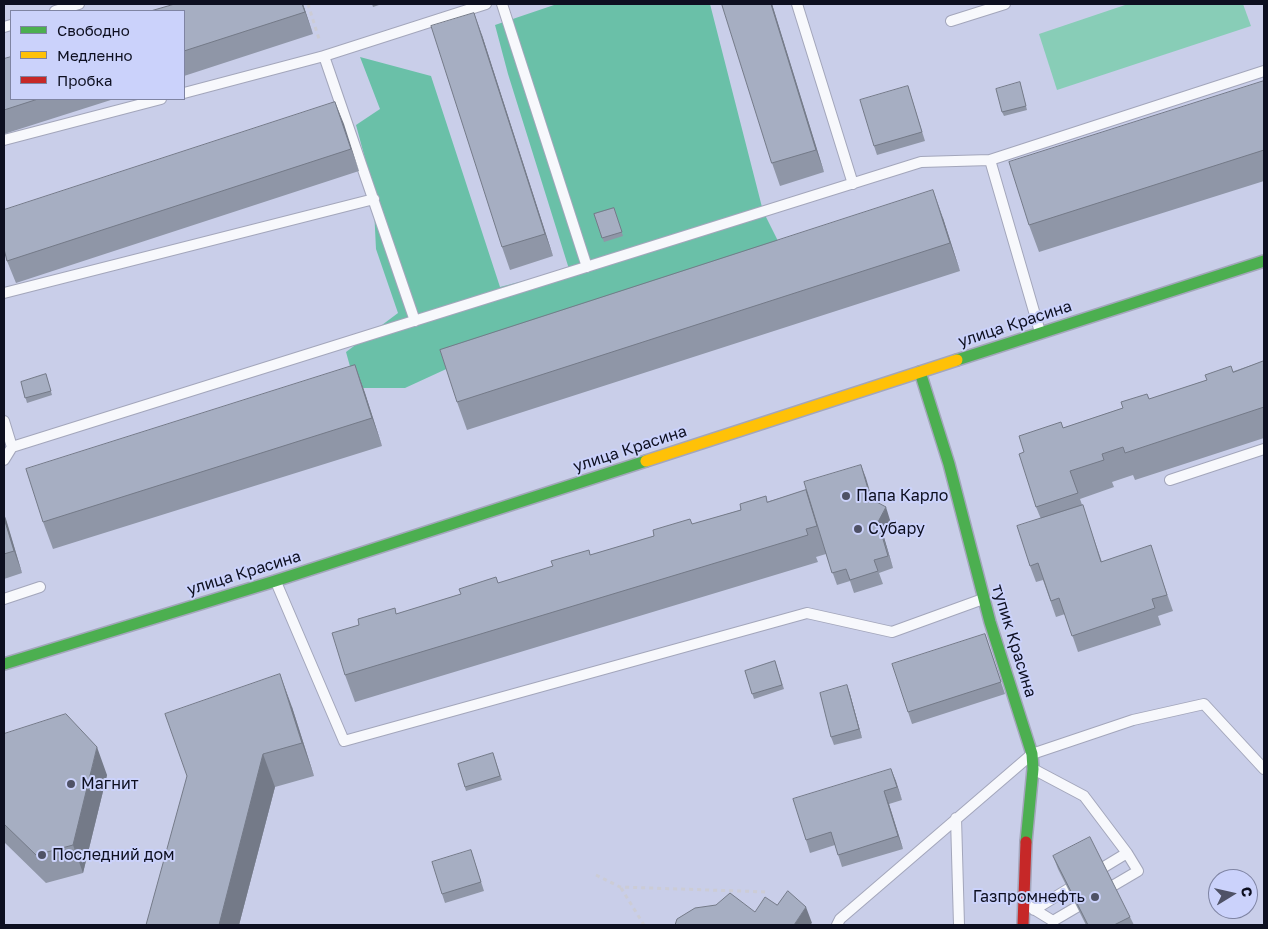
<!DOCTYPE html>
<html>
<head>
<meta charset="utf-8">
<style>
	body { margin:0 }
	#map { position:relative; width:1268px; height:929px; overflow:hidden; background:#c9cee9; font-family:"Golos Text",sans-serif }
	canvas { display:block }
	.frame { position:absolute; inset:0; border:5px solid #0d0f20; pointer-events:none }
	.legend { position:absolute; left:10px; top:10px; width:175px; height:90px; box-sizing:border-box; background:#cbd2fb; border:1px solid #7f84a3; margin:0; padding:6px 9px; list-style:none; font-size:15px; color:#0d0f20 }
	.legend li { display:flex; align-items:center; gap:10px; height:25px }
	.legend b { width:25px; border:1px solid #7f84a3 }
	.north { position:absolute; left:1208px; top:869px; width:50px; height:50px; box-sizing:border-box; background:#cbd2fb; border:1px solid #7f84a3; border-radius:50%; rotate:81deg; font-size:14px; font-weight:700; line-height:20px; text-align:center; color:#0d0f20 }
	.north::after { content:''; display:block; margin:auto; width:18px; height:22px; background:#4f5266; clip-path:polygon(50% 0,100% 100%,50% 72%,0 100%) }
</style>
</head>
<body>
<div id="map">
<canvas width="1268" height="929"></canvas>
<div class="frame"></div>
<ul class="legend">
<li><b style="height:6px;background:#4caf50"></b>Свободно</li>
<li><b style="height:6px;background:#ffc107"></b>Медленно</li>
<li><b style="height:6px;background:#c62828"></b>Пробка</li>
</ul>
<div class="north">С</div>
</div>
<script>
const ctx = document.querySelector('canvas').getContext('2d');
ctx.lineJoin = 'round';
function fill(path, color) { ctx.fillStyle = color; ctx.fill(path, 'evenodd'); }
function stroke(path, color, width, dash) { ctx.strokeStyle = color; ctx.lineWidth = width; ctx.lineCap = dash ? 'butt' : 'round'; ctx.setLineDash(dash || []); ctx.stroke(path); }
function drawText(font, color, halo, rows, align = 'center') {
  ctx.font = font + ' "Golos Text",sans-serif'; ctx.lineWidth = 4; ctx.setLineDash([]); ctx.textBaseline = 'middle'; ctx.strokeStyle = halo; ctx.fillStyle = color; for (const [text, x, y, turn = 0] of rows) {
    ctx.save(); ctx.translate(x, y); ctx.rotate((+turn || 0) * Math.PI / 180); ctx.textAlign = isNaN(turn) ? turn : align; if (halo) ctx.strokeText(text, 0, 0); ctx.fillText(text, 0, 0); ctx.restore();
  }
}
fill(new Path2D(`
	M1128 4H1243L1251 26 1057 90 1039 34Z`), '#88cdb7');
fill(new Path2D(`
	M557 4H710L763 211 786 257 455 365 405 388H356L346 352 398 313 376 249 373 188 356 125 380 109 360 57 431 76 500 287 569 269 508 74 495 25Z`), '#6ac0a8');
const lane = new Path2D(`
	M502 4 587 267
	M797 4 853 184
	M55 11 79 4
	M951 21 1005 4
	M4 27 11 25
	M324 56 415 321
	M184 93 324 56 486 4
	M4 140 161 99
	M990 160 1040 332
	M4 293 374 199
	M4 421 12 447 921 162 990 160 1264 71
	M4 460 12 447
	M1170 480 1264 449
	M276 582 344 741 807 613 892 632 983 599
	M4 599 40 587
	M1035 770 1084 796 1127 853 1138 871 1104 891
	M956 818 959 925
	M1094 873 1127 853
	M1027 905 1053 921 1087 901
	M1034 910 1078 883
	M837 925 840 919 1032 754 1133 720 1204 704 1264 769`);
const fast = new Path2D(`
	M957 360 1264 261
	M920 372 949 464 990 622 1032 754 1033 769 1026 842
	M4 664 275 581 646 461`);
const slow = new Path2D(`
	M646 461 957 360`);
const jam = new Path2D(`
	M1023 925 1026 842`);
stroke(lane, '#a3a6bb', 12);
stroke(fast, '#a3a6bb', 14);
stroke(slow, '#a3a6bb', 14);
stroke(jam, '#a3a6bb', 14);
stroke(new Path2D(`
	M308 4 319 39
	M596 875 620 887 768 892
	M621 888 644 925`), '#ccccd5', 3, [4, 4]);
stroke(lane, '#f7f8fc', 10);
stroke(fast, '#4caf50', 11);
stroke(slow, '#ffc107', 11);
stroke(jam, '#c62828', 11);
fill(new Path2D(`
	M175 4H303L313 34 184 76V11Z
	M372 4H382L373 7Z
	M722 4H772L824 172 780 186 772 163Z
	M482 35 553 256 510 270 502 247Z
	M4 59 11 99H114L4 134Z
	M1264 81V181L1039 252 1029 225Z
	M1020 82 1027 110 1004 116 1002 112Z
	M908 86 925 141 877 155 874 146Z
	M335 102 359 171 16 283 7 261Z
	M614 208 623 236 604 242 594 214Z
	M943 218 960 271 467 430 457 402Z
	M1264 361V438L1135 480 1133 475 1112 482 1114 487 1080 499 1102 562H1156L1173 611 1158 616 1161 625 1078 652 1065 614 1056 617 1043 580 1036 582 1030 566 1041 519 1036 507 1024 452 1063 428Z
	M355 365 365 393 382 446 53 549 43 522Z
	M46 374 52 395 27 403 21 382Z
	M861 465 872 500 890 520 883 534 893 568 879 573 883 584 854 593 850 581 837 585 826 554 816 557 818 562 355 702 345 675 397 614 806 490Z
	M4 514 22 573 4 579Z
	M985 634 1005 694 912 724 908 712Z
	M775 661 784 689 754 699 745 671Z
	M847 685 850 694 862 738 834 745 831 737Z
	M292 707 314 776 275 787 239 925H146Z
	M4 734 107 775 83 873 46 883 4 842Z
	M493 753 502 780 466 791 458 764Z
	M891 769 902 800 889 804 903 849 842 867 835 845 810 853 806 840Z
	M471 850 484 891 445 903 442 894Z
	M1053 856 1130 917 1134 925H1086L1058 869Z`), '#8f96a7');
fill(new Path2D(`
	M302 4H303L313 34Z
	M771 4H772L824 172 816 150Z
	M474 13 482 35 553 256 545 234Z
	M335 102 344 124 359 171 351 149Z
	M933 190 943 218 960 271 950 243Z
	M355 365 365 393 382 446 372 418Z
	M861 465 866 478 876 512 871 499Z
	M886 507 890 520 883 534 893 568 878 522Z
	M4 514 6 519 22 573 14 551 4 518Z
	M280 674 292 707 314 776 302 743Z
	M847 685 850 694 862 738 859 729Z
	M97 747 107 775 83 873 73 845Z
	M263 754 275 787 239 925H219Z
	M891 769 896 781 902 800 897 787Z
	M884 791 889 804 903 849 898 836Z
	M806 907 812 923 810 925H794Z`), '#747a88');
const building = new Path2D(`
	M175 4H302L305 12 184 51V11H151Z
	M722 4H771L816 150 772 163Z
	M474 13 545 234 502 247 431 26Z
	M11 57V99H38L4 110V59Z
	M1264 81V150L1029 225 1009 162Z
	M1020 82 1026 106 1002 112 996 89Z
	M908 86 922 132 874 146 860 100Z
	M335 102 351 149 7 261 4 249V210Z
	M933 190 950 243 457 402 440 350Z
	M614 208 622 232 602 238 594 214Z
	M1264 361V407L1125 453 1123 447 1102 454 1104 460 1070 471 1078 493 1036 507 1019 454 1024 452 1019 436 1061 422 1063 428 1123 408 1121 402 1147 394 1149 399 1207 380 1205 375 1231 366 1233 372Z
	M355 365 372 418 43 522 26 469Z
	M46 374 51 391 25 398 21 382Z
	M861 465 871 499 886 507 878 522 888 556 874 560 878 571 850 580 846 569 832 573 804 482Z
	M806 490 817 526 806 529 808 535 345 675 332 633 359 625 358 619 395 608 396 614 461 594 459 589 496 577 498 583 553 566 551 561 589 550 590 555 654 536 653 530 690 519 692 524 741 510 740 504 766 496 767 502Z
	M1083 505 1101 562 1151 545 1167 595 1152 599 1155 608 1072 636 1059 598 1051 601 1038 563 1030 566 1017 526Z
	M4 518 14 551 4 554Z
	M985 634 1001 682 908 712 892 664Z
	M775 661 782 685 752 694 745 671Z
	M280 674 302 743 263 754 219 925H146L187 776 165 714Z
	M847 685 859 729 831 737 820 693Z
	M66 714 97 747 73 845 36 855 4 824V734Z
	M493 753 500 776 465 787 458 764Z
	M891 769 897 787 884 791 898 836 838 855 831 832 806 840 793 799Z
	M1090 837 1130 917 1114 925H1088L1053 856Z
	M471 850 481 882 442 894 432 862Z
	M788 891 806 907 794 925H675L677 919 695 908 716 905 730 893 755 912 765 897 777 905Z`);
fill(building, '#a6aec2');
stroke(building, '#747a88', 1);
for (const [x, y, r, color] of [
	[846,496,5,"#4f5266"],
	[858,529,5,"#4f5266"],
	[71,784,5,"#4f5266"],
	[42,855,5,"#4f5266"],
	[1095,897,5,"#4f5266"]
]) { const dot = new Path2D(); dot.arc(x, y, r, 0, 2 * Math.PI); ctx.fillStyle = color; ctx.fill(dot); stroke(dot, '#cbd2fb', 2); }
drawText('16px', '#0d0f20', '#cbd2fb', [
	["улица Красина",1015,324,-18],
	["улица Красина",630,449,-18],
	["улица Красина",244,573,-17],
	["тупик Красина",1014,641,73]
]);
drawText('16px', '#0d0f20', '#cbd2fb', [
	["Папа Карло",856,496],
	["Субару",868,529],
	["Магнит",81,784],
	["Последний дом",52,855],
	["Газпромнефть",1085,897,"right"]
], 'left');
</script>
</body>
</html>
